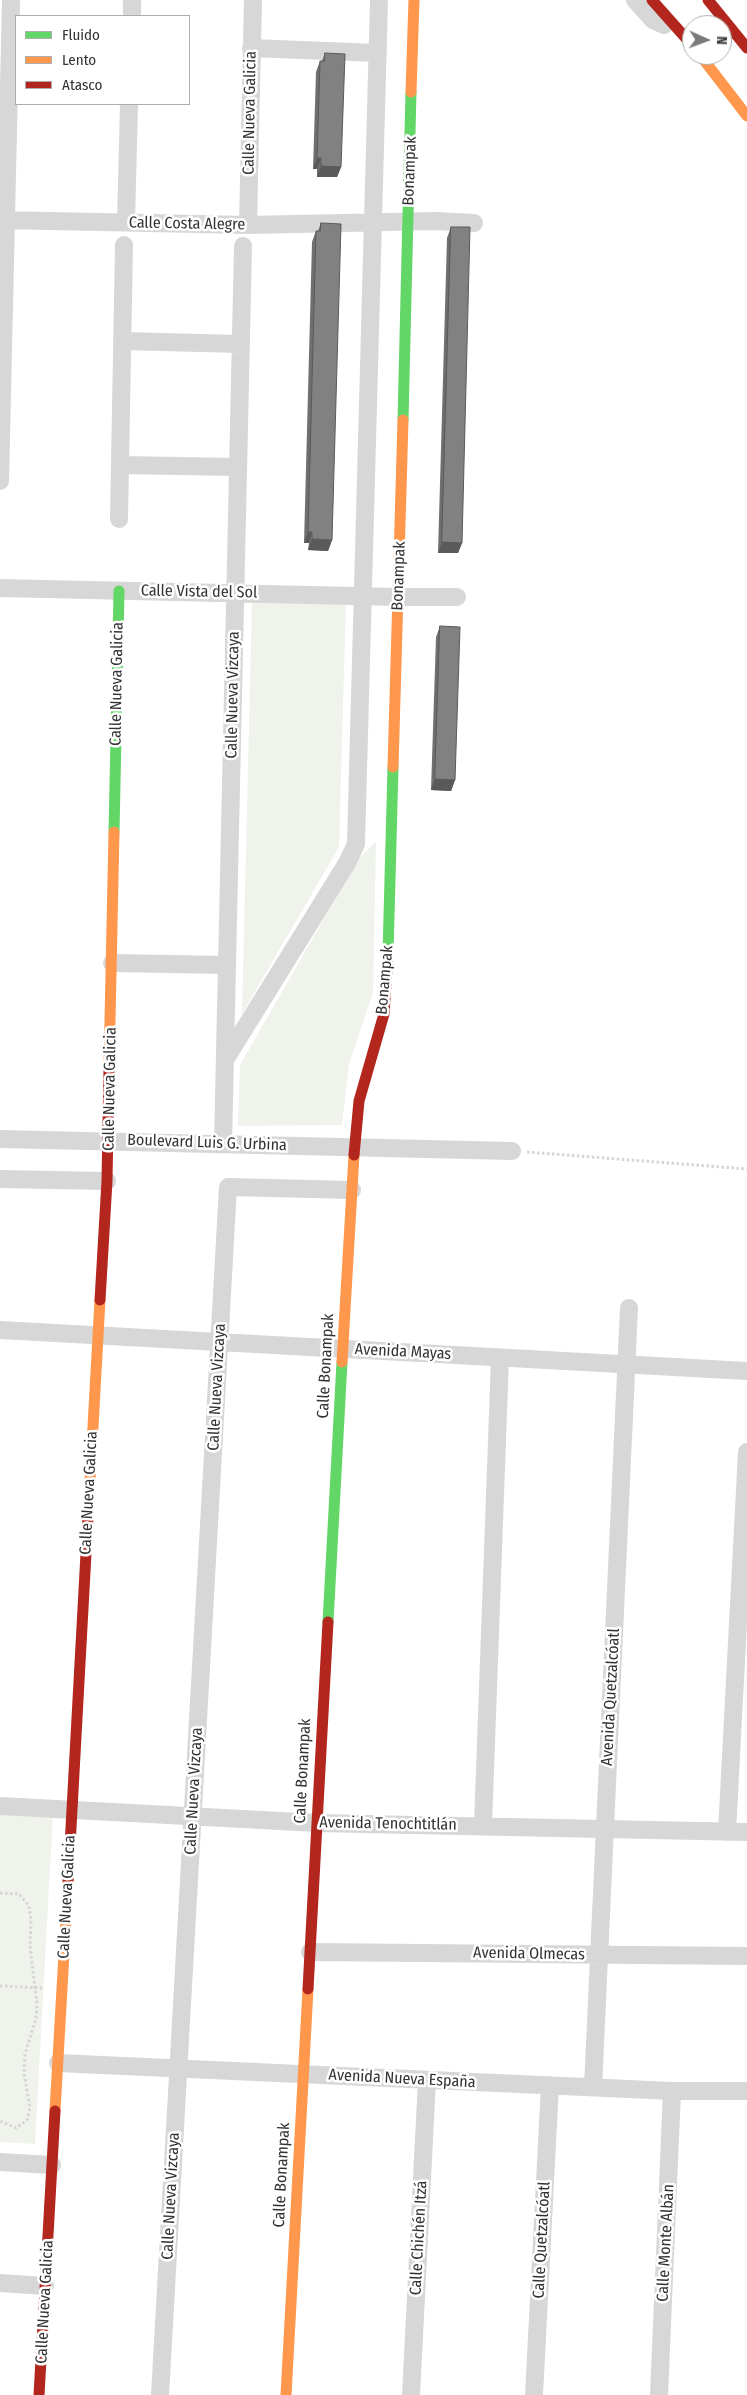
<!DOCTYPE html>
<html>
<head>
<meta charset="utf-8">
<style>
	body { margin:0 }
	#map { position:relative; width:747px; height:2395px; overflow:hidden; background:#fff; font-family:"Fira Sans Condensed",sans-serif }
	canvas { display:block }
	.legend { position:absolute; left:15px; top:15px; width:175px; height:90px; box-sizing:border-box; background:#fff; border:1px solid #adadad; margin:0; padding:6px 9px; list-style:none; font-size:15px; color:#333 }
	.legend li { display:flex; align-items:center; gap:10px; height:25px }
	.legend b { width:25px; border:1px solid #adadad }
	.north { position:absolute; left:682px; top:15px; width:50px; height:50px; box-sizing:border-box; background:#fff; border:1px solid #adadad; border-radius:50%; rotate:92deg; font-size:14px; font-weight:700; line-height:20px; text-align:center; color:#333 }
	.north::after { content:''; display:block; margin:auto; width:18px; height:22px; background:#7a7a7a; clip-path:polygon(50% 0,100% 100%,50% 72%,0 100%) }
</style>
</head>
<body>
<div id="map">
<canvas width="747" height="2395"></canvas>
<ul class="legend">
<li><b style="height:6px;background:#63d668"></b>Fluido</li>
<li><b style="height:6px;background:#ff974d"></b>Lento</li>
<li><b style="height:6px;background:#b3261e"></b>Atasco</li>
</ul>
<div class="north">N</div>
</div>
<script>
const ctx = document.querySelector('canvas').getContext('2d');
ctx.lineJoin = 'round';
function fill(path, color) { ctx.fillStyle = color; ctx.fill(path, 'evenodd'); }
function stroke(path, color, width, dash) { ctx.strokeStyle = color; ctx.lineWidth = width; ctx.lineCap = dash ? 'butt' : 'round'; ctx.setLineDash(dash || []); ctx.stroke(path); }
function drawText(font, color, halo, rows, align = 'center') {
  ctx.font = font + ' "Fira Sans Condensed",sans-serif'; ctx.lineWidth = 5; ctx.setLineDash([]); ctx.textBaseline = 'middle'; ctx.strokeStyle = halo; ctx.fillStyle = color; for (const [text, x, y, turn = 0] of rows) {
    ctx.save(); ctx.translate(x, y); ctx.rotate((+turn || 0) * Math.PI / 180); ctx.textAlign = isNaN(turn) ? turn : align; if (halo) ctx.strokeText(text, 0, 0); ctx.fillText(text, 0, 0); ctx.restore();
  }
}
fill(new Path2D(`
	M252 600 346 602 339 847 242 1014Z
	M376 842 373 993 349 1064 342 1125 238 1126 240 1065 358 859Z
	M0 1811 53 1813 35 2144 0 2142Z`), '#eff3ec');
stroke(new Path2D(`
	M527 1152 747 1169
	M0 1893 19 1894 29 1906 31 1919 30 1946 37 2005 36 2018 25 2054 24 2073 30 2108 27 2120 16 2128 0 2121
	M0 1986 42 1988`), '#d5d5d5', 3, [2.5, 2.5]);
stroke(new Path2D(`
	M635 0 653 20 664 25
	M132 16V0
	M251 48 378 53
	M0 220 248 225 436 221 474 223
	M126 222 129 104
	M248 225 253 0
	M122 341 241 344
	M120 465 238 467
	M0 481 11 0
	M119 519 124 245
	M0 588 398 597H457
	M112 963 227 965
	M225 1060 347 863 356 844 379 0
	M0 1139 512 1151
	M223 1144 243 246
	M0 1179 107 1181
	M0 1330 747 1371
	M0 1806 317 1823 747 1832
	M483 1825 500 1358
	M727 1832 747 1452
	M310 1952 747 1956
	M58 2063 672 2091H747
	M593 2087 629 1308
	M0 2162 52 2165
	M0 2283 45 2286
	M160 2395 228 1187 352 1190
	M411 2395 427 2080
	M534 2395 550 2085
	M659 2395 672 2091`), '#d7d7d7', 18);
stroke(new Path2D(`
	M403 420 411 92
	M114 832 119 591
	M388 954 393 767
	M328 1622 342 1362`), '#63d668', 11);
stroke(new Path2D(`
	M700 55 747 116
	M411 92 414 0
	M393 767 403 420
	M109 1068 114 832
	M342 1362 354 1155
	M88 1517 100 1300
	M55 2111 67 1901
	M286 2395 308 1989`), '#ff974d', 11);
stroke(new Path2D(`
	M652 0 692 45
	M708 0 747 48
	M354 1155 359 1101 384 1014 388 954
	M100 1300 107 1181 109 1068
	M67 1901 88 1517
	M308 1989 328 1622
	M39 2395 55 2111`), '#b3261e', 11);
fill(new Path2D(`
	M325 53 341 167 337 177H317V169H313L316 72 320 61H322Z
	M321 223 332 540 328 551 308 550 309 543H304L312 242 316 231H318Z
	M451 227 462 543 458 553H438L447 238Z
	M440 626 455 780 451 791 431 790 436 637Z`), '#6f6f6f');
fill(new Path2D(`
	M317 158H321L317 169H313Z
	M321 166 341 167 337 177H317Z
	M308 532H312L309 543H304Z
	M312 539 332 540 328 551 308 550Z
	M442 542 462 543 458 553H438Z
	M435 779 455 780 451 791 431 790Z`), '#5a5a5a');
const building = new Path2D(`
	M325 53 345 54 341 167 321 166V158H317L320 61H324Z
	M321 223 341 224 332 540 312 539V532H308L316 231H320Z
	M451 227H470L462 543 442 542Z
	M440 626 460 627 455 780 435 779Z`);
fill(building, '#818181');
stroke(building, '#5a5a5a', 1);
drawText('16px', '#333', '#fff', [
	["Calle Nueva Galicia",250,113,-89],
	["Bonampak",410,171,-88],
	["Calle Costa Alegre",187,224,1],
	["Bonampak",399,576,-88],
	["Calle Vista del Sol",199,592,1],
	["Calle Nueva Galicia",117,684,-89],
	["Calle Nueva Vizcaya",233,695,-89],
	["Bonampak",385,980,-85],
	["Calle Nueva Galicia",110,1089,-89],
	["Boulevard Luis G. Urbina",207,1143,2],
	["Avenida Mayas",403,1352,3],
	["Calle Bonampak",326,1366,-87],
	["Calle Nueva Vizcaya",217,1387,-87],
	["Calle Nueva Galicia",89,1493,-87],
	["Avenida Quetzalcóatl",611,1697,-87],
	["Calle Bonampak",303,1771,-87],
	["Calle Nueva Vizcaya",194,1791,-87],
	["Avenida Tenochtitlán",388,1824,1],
	["Calle Nueva Galicia",67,1897,-87],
	["Avenida Olmecas",529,1954,1],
	["Avenida Nueva España",402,2079,3],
	["Calle Bonampak",282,2175,-87],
	["Calle Nueva Vizcaya",171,2196,-87],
	["Calle Chichén Itzá",419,2238,-87],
	["Calle Quetzalcóatl",542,2240,-87],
	["Calle Monte Albán",666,2243,-87],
	["Calle Nueva Galicia",45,2302,-87]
]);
</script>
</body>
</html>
